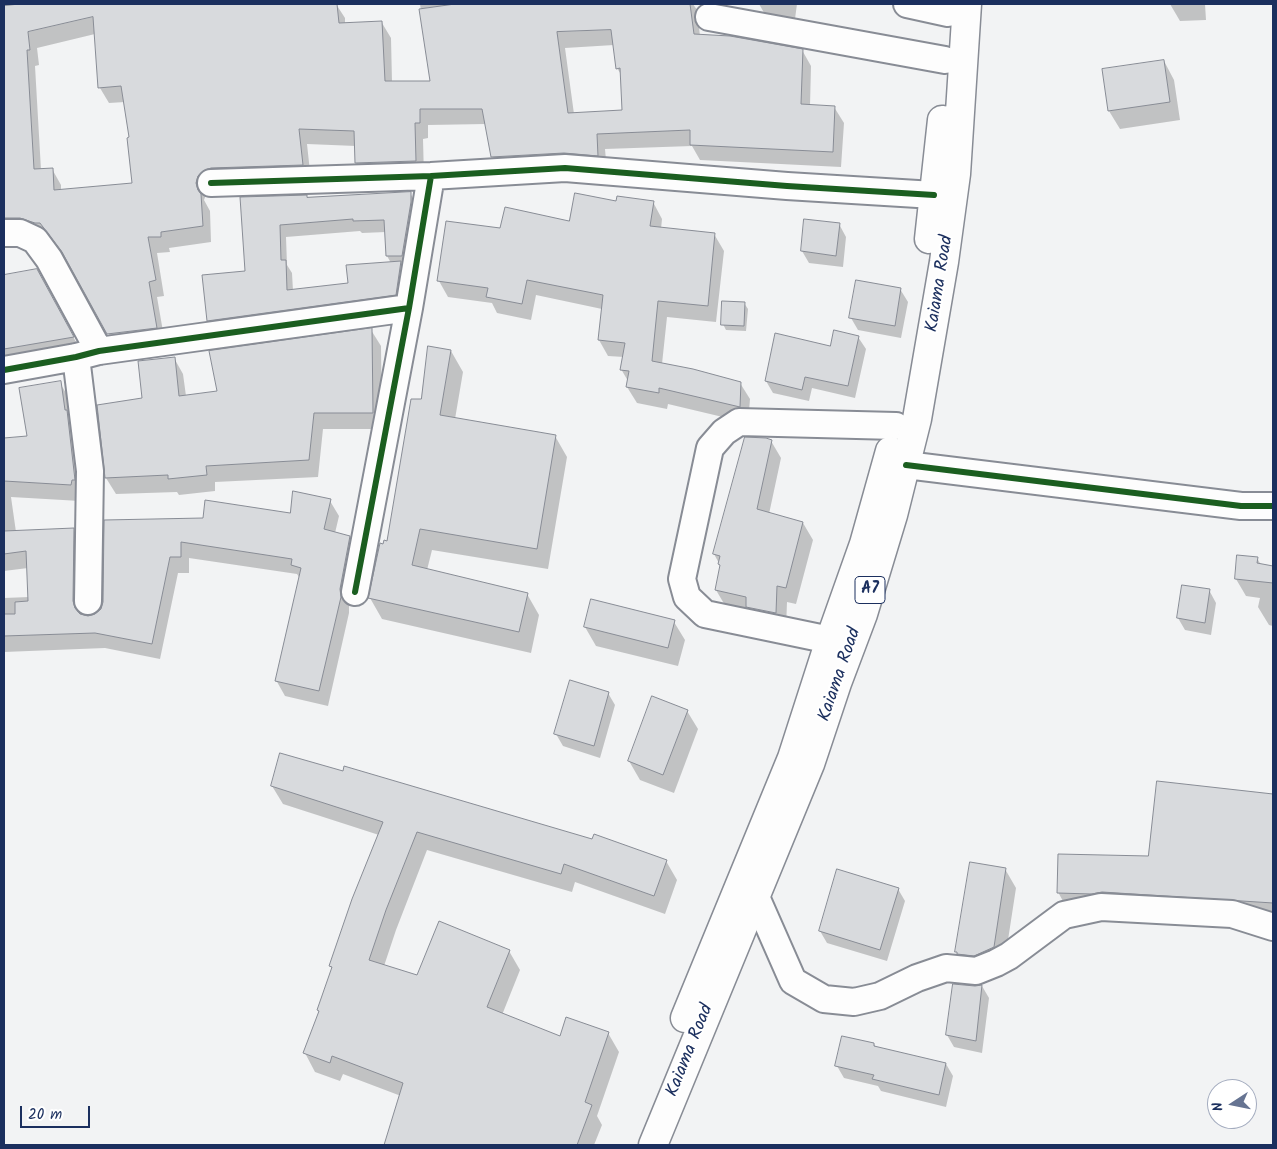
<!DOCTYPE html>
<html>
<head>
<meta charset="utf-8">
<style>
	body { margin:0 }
	#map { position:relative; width:1277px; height:1149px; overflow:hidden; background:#f2f3f4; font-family:Kalam,sans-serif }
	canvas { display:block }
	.frame { position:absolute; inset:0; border:5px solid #1b2f5e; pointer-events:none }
	.north { position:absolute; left:1207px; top:1079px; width:50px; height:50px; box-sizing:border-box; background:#fff; border:1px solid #a4acbf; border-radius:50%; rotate:259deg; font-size:14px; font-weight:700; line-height:20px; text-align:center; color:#1b2f5e }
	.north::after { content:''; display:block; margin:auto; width:18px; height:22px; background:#667492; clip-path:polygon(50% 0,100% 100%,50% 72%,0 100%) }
	.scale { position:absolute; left:20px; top:1106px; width:70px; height:22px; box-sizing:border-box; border:2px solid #1b2f5e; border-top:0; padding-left:6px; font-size:15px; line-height:18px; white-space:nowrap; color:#1b2f5e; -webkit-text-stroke:4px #fff; paint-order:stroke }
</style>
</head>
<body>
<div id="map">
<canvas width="1277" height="1149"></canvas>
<div class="frame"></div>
<div class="north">N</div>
<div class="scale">20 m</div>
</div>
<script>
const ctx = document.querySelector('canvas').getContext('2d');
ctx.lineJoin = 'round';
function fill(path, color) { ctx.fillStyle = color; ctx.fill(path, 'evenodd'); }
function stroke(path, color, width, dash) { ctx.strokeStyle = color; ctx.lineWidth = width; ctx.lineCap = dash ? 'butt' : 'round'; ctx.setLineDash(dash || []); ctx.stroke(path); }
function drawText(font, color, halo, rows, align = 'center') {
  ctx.font = font + ' Kalam,sans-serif'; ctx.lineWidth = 4.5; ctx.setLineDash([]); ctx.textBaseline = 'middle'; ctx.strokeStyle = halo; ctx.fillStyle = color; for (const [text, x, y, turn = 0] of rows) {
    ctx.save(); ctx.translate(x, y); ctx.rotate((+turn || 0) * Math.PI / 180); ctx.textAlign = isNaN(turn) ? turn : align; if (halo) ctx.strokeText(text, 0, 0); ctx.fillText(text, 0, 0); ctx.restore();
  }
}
fill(new Path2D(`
	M4 4H313L314 5 336 4 345 18V24L382 23 391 38 392 82H432L420 4H693L697 10 700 36 802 50 811 66 810 106 834 107 844 123 841 167 700 160 692 146 605 149 607 171 502 173 493 157 486 124 428 125V138L423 139 424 177 365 179 356 163V146L307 144 311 181 207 192 204 200 210 211 211 242 169 248 170 252 157 253 164 296 157 297 165 343 117 349 71 265 50 238 4 237ZM95 34 100 88 109 103 125 102 131 139 133 184 61 191V185L52 169 41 170 35 66 39 65 37 48ZM614 45 617 68 622 76 624 111 574 114 565 48Z
	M759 4H797L795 19 766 16Z
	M1170 4H1205L1206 20 1180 21Z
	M1164 61 1174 80 1180 120 1120 129 1109 111Z
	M410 193 417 205 403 307 216 333 209 320 246 272 242 198H307ZM360 231 362 233 386 232 387 256 391 263 349 284 293 291 292 273 287 265 286 237Z
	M653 202 662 219 661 229 714 234 724 251 716 322 667 317 662 364 740 383 750 399 748 423 668 404 667 409 637 403 627 387 628 381 621 369 624 357 608 356 599 340 602 309 536 295 531 320 497 313 492 303 448 297 439 281 501 230 570 222 617 203Z
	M839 224 846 237 843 267 809 263 802 251Z
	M37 270 82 353 4 366V276Z
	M900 289 908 302 901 338 858 330 851 318Z
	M744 303 748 309 746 331 726 330 723 324Z
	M371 330 381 346 382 429H323L318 477 215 482V491L179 495 177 492 116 494 106 478 144 399 174 358 183 374 186 396 218 392Z
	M858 337 866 349 855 398 812 388 809 401 773 393 766 381 831 347Z
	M451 351 463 372 455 419 555 436 567 457 548 569 432 550 427 570 527 594 539 615 531 653 382 619 370 598 384 545 388 542 422 400Z
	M60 383 69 398 80 501 11 497 16 532 73 529 83 545 81 616 87 617 95 615 204 519 292 514 330 501 339 516 335 533 350 537 359 553 349 606V613L328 706 285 696 276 680 300 579 297 574 189 558V573H178L160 659 105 648 4 652V598L29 597 28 568 4 571V440L28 437Z
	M771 441 781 458 769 514 803 523 813 540 796 604 787 602 786 629 726 607 716 590 721 567 714 554Z
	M1257 558 1261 565 1273 567V626L1269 625 1258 607 1260 598 1246 596 1236 579Z
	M1209 590 1216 603 1211 635 1185 630 1178 618Z
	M674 622 685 640 678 666 596 646 585 627Z
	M608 693 615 705 600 758 563 746 556 734Z
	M687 711 698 729 674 793 640 780 629 761Z
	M1158 782 1273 796V923L1070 914 1058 892 1149 857Z
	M272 786 666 861 677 880 665 914 575 882 572 892 427 850 396 930 384 966 418 977 509 951 520 970 502 1015 560 1038 608 1033 619 1052 597 1116 602 1125 594 1145H385L401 1096 343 1074 340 1081 315 1072 305 1053 319 1012 318 1010 332 969 330 966 379 835 283 804Z
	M1005 869 1016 888 1004 966 969 972 957 951Z
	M898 889 905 901 887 961 827 943 820 931Z
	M982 986 989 998 982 1053 954 1047 947 1035 975 987Z
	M874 1044 876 1047 946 1064 953 1076 946 1107 881 1091 878 1086 844 1078 837 1066Z`), '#0003');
const building = new Path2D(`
	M20 4H337L339 23 382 21 385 81H430L419 9 455 4H690L694 34 730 36 803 49 801 104 835 106 833 152 690 145V130L597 134 598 156 564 153 491 157 482 109H420V123H415L416 161 355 163 354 131 299 129 303 165 211 168 203 171 198 176 196 183 198 190 201 194 203 226 161 232V237H148L156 280 149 282 157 328 107 334 62 252 40 223H35L20 218H4V6ZM93 17 98 88 121 86 129 137 127 138 132 183 54 190 53 168 34 169 27 50H30L28 32ZM611 30 616 69 620 68 622 110 568 113 557 32Z
	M1164 60 1170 102 1108 111 1102 69Z
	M411 192V202L402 256H386L384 220 353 221V219L280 225 281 260H286L287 290 348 283 346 265 401 261 396 295 207 321 202 275 245 271 240 197 307 195V197Z
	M575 193 616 201 617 196 654 201 650 226 715 233 708 306 658 301 652 361 693 369 741 382 740 407 659 388V393L626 387 629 371 620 370 625 343 598 340 603 295 527 280 522 304 486 297 488 288 437 281 446 221 500 228 505 207 569 221Z
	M804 219 840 223 836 256 801 251Z
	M37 269 74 337 4 349V275Z
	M856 280 901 288 895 326 849 318Z
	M722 301 745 302 744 326 721 325Z
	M372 328 373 413H314L309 460 206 466 207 475 168 479V475L105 478 97 405 142 398 138 361 175 357 179 396 217 391 209 351Z
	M834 330 859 336 848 386 805 377 802 390 765 381 775 333 830 346Z
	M428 346 451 350 440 415 556 435 537 549 420 529 412 565 528 593 519 632 368 598 380 543 383 544 384 540 387 541 411 399H421Z
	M61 381 65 410H67L75 480H72L71 485 4 481V438L27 436 19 388Z
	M745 437 766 438 772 440 757 509 803 522 786 588 777 586 776 613 746 607V597L715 590 720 565 718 564 720 556 713 554Z
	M293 491 331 499 324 529 350 536 340 589 341 597 319 691 275 681 301 568 291 565 292 559 181 542V557H170L152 644 95 633 4 636V614H15V602L28 601 26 551 4 554V531L74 528 73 601 75 608 80 614 88 616 95 614 101 609 103 602 104 520 203 518 205 500 290 513Z
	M1237 555 1258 557 1257 563 1273 566V583L1235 579Z
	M1182 585 1210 589 1205 623 1177 618Z
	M591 599 675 620 668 648 584 627Z
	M570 680 609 692 594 746 554 734Z
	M652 696 688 710 663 775 628 761Z
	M280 753 343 771 344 766 592 839 594 834 667 860 654 896 564 864 561 874 417 832 386 910 369 960 417 975 439 921 510 950 487 1007 560 1036 566 1017 609 1032 585 1102 592 1105 577 1145H384L403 1083 332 1056 330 1063 303 1053 319 1011 317 1010 332 967 329 966 352 899 383 822 271 786Z
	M1157 781 1273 794V903L1102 892 1092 894 1057 893 1058 854 1148 856Z
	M970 862 1006 868 994 947 974 956 957 954V952H955Z
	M837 869 899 888 880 950 819 931Z
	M953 984 975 986 982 985 976 1041 946 1035Z
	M842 1036 874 1043V1046L946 1063 939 1095 872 1079 874 1075 835 1066Z`);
fill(building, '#d8dadd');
stroke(building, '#888c95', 1);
const minor = new Path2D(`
	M907 4 948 13
	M709 17 945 60
	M211 183 431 176 565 168 787 186 934 195
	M4 233H20L35 240 49 259 99 351
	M76 357 90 471 88 601
	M4 370 76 357 99 351 409 308
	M906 465 1241 506H1273
	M355 592 409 308 431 176
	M830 640 705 614 687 597 682 579 710 448 724 432 739 422 896 426
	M756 897 793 981 824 999 854 1002 880 996 917 978 946 968 976 971 996 963 1009 956 1064 915 1101 907 1232 914 1273 927`);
const highway = new Path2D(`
	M929 239 942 120
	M685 1018 792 758 830 640 864 544 890 451
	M653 1145 810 764 837 683 863 614 893 515 917 419 944 262 956 174 967 4`);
stroke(minor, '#888c95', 30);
stroke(highway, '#888c95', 31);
stroke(minor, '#fdfdfd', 26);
stroke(highway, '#fdfdfd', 28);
stroke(new Path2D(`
	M211 183 431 176 565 168 787 186 934 195
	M4 370 76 357 99 351 409 308
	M906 465 1241 506H1273
	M355 592 409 308 431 176`), '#1b5e20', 6);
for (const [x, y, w] of [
	[870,590,30]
]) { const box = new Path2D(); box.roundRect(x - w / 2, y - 13.5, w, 27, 4); ctx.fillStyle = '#fff'; ctx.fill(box); stroke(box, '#1b2f5e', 1); }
drawText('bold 16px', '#1b2f5e', null, [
	["A7",870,590]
]);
drawText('18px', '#1b2f5e', '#fff', [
	["Kaiama Road",941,284,-81],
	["Kaiama Road",841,675,-71],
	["Kaiama Road",691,1051,-68]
]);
</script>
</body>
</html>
